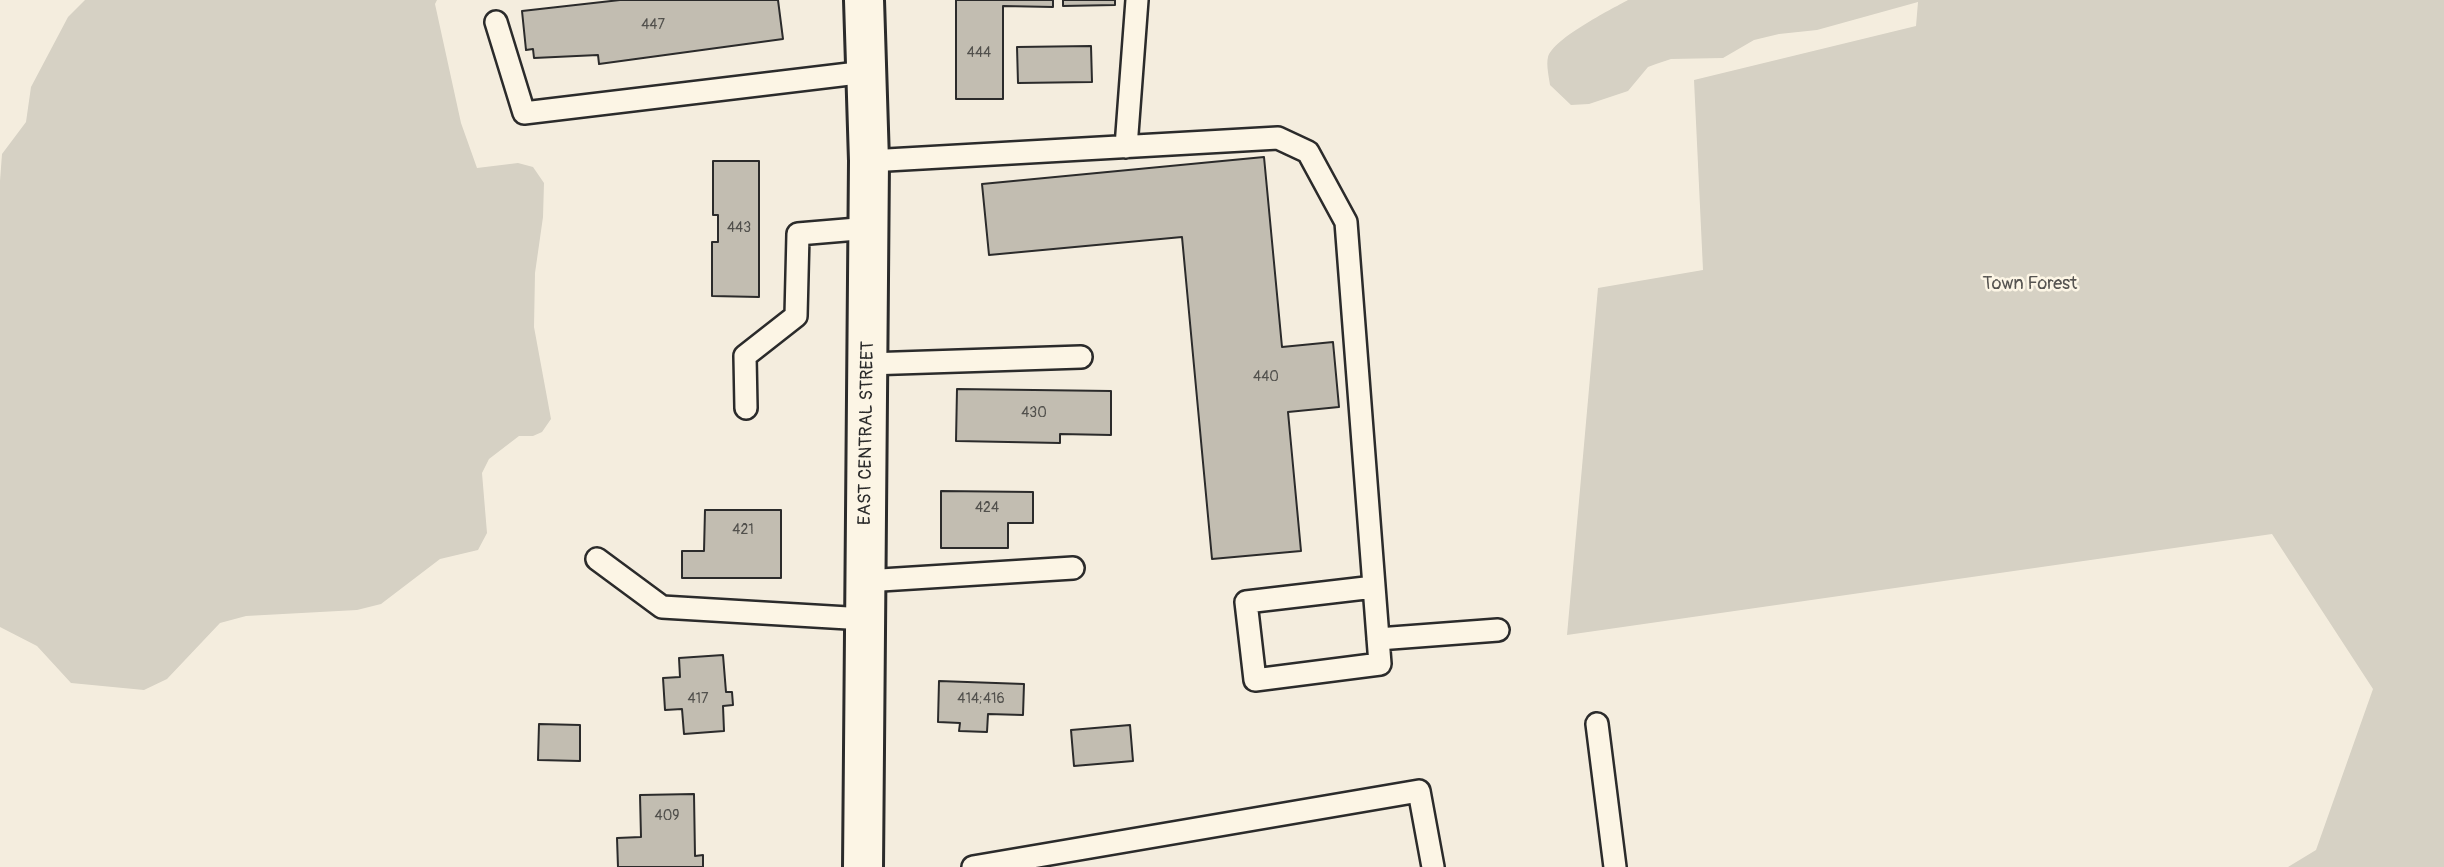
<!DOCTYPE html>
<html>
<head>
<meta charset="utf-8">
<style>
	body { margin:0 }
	canvas { display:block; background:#f4edde }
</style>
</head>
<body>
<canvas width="2444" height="867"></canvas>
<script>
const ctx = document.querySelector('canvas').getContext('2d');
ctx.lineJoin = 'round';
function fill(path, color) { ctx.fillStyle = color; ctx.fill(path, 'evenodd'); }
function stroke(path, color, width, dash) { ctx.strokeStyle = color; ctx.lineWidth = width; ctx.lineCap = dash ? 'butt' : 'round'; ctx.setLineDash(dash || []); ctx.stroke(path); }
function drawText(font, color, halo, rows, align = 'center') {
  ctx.font = font + ' Pangolin,sans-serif'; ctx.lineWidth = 5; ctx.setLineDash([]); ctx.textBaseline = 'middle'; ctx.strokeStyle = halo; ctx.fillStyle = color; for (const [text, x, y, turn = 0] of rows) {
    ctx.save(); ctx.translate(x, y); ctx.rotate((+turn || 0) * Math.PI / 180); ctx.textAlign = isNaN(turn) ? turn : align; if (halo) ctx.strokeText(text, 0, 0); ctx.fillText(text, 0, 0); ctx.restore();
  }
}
fill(new Path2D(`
	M85 0H437L435 4 461 123 477 168 518 163 533 167 544 183 543 217 535 273 534 327 551 419 542 432 533 436H519L489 459 482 473 487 533 478 550 440 559 381 604 357 610 246 616 220 623 167 679 144 690 71 683 37 646 0 627V181L2 154 26 122 31 87 68 17Z
	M1628 0H2444V867H2288L2316 850 2373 689 2272 534 1567 635 1598 288 1703 270 1694 80 1916 26 1918 2 1817 30 1779 34 1754 40 1723 58 1671 59 1656 64 1648 67 1628 91 1589 104 1571 105 1550 85C1549 77 1546 65 1548 57 1554 38 1610 10 1628 0Z`), '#d6d1c4');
const building = new Path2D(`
	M620 0H778L783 39 599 64 598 55 534 58 533 49 526 50 522 11Z
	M956 0H1053V7L1003 6V99H956Z
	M1063 0H1115V5L1063 6Z
	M1091 46 1092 82 1018 83 1017 47Z
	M1264 157 1282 347 1333 342 1339 407 1288 412 1301 551 1212 559 1182 237 989 255 982 184Z
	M713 161H759V297L712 296V242H718V215H713Z
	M957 389 1111 391V435L1060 434V443L956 441Z
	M941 491 1033 492V523H1008V548H941Z
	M705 510H781V578H682V551H704Z
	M723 655 726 692H732L733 705 723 706 724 731 684 734 682 709 665 710 663 678 680 677 679 658Z
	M939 681 1024 684 1023 715 988 714 987 732 959 731 960 723 938 722Z
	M539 724 580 725V761L538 760Z
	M1130 725 1133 761 1074 766 1071 730Z
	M694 794 695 856 703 855V867H618L617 838 641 837 640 795Z`);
fill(building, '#c2bdb1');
stroke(building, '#2b2b2b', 2);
const lane = new Path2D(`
	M496 22 524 113 866 72
	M1126 147 1137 0
	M869 161 1278 138 1308 152 1346 222 1380 664 1255 680 1246 602 1374 587
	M867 364 1081 357
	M746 408 745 356 796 316 798 234 869 228
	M597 559 662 607 865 619
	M865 581 1073 568
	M1378 639 1498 630
	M1597 724 1615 867
	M973 867 1419 791 1433 867`);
const secondary = new Path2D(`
	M863 867 869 161 864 0`);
stroke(lane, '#2b2b2b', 26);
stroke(secondary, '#2b2b2b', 44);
stroke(lane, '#fcf5e5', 21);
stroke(secondary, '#fcf5e5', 38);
drawText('14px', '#51504c', null, [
	["447",653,25],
	["444",979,53],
	["443",739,228],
	["440",1266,377],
	["430",1034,413],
	["424",987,508],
	["421",743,530],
	["417",698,699],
	["414;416",981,699],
	["409",667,816]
]);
drawText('18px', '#565451', '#fcf5e5', [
	["Town Forest",2030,284]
]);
drawText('18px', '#2b2b2b', '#fcf5e5', [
	["EAST CENTRAL STREET",867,433,-89]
]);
</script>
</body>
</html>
